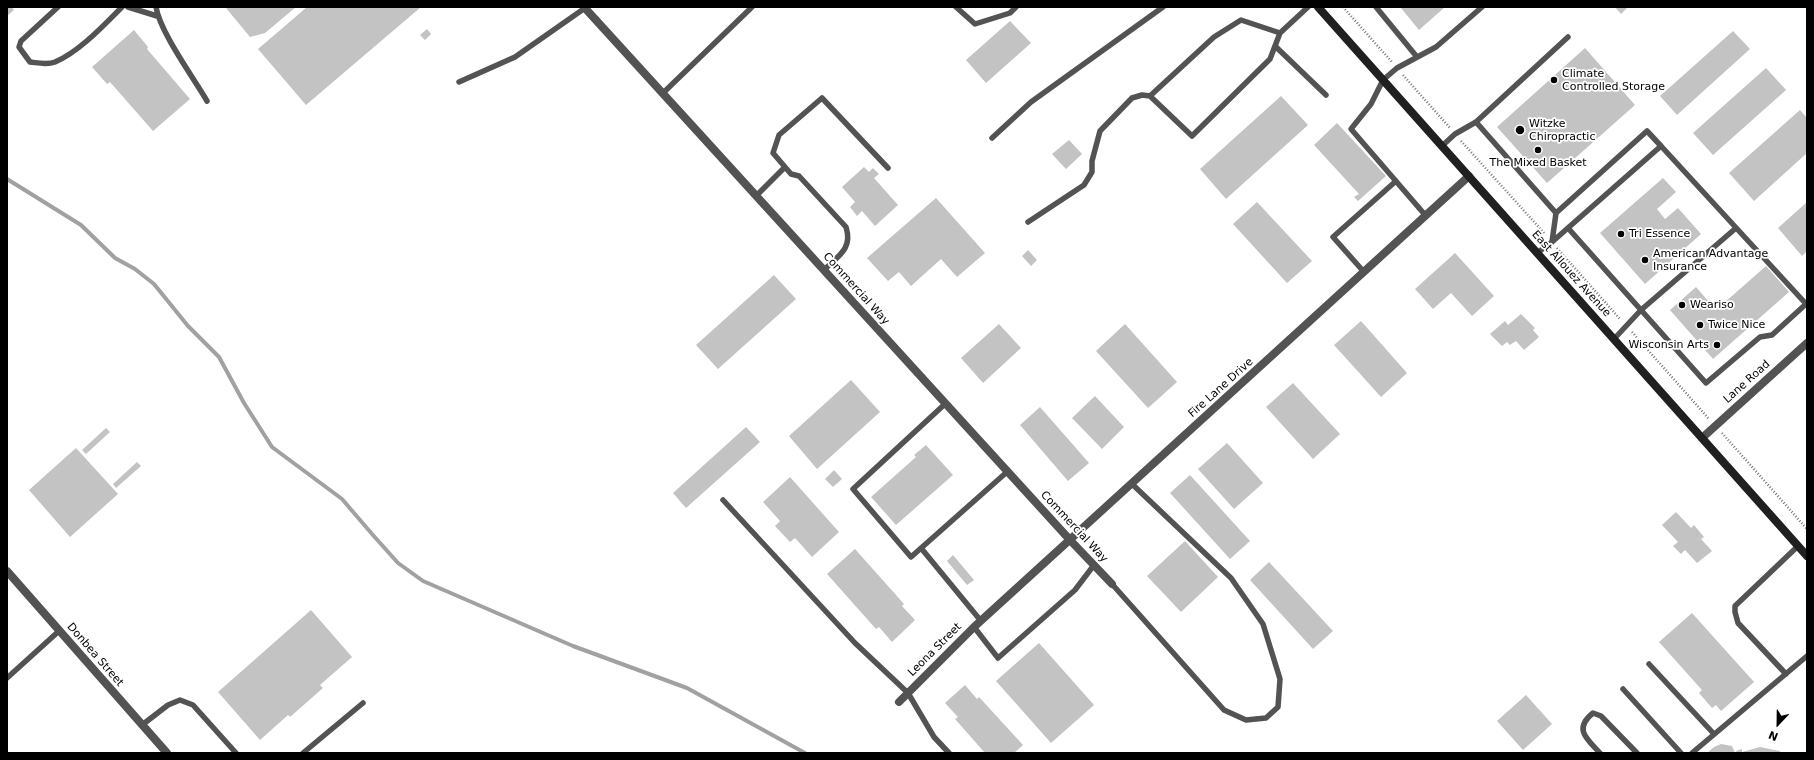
<!DOCTYPE html>
<html>
<head>
<meta charset="utf-8">
<style>
	body { margin:0 }
	#map { position:relative; width:1814px; height:760px; overflow:hidden; background:#fff; font-family:"DejaVu Sans",sans-serif }
	canvas { display:block }
	.frame { position:absolute; inset:0; border:8px solid #000; pointer-events:none }
	.north { position:absolute; left:1758px; top:704px; width:40px; height:40px; -webkit-text-stroke:3px #fff; paint-order:stroke; rotate:202deg; font-size:11px; font-weight:700; line-height:16px; text-align:center; color:#000 }
	.north::after { content:''; display:block; margin:auto; width:14px; height:18px; background:#000; clip-path:polygon(50% 0,100% 100%,50% 72%,0 100%) }
</style>
</head>
<body>
<div id="map">
<canvas width="1814" height="760"></canvas>
<div class="frame"></div>
<div class="north">N</div>
</div>
<script>
const ctx = document.querySelector('canvas').getContext('2d');
ctx.lineJoin = 'round';
function stroke(path, color, width, dash) { ctx.strokeStyle = color; ctx.lineWidth = width; ctx.lineCap = dash ? 'butt' : 'round'; ctx.setLineDash(dash || []); ctx.stroke(path); }
function fill(path, color) { ctx.fillStyle = color; ctx.fill(path, 'evenodd'); }
function drawText(font, color, halo, rows, align = 'center') {
  ctx.font = font + ' "DejaVu Sans",sans-serif'; ctx.lineWidth = 3.5; ctx.setLineDash([]); ctx.textBaseline = 'middle'; ctx.strokeStyle = halo; ctx.fillStyle = color; for (const [text, x, y, turn = 0] of rows) {
    ctx.save(); ctx.translate(x, y); ctx.rotate((+turn || 0) * Math.PI / 180); ctx.textAlign = isNaN(turn) ? turn : align; if (halo) ctx.strokeText(text, 0, 0); ctx.fillText(text, 0, 0); ctx.restore();
  }
}
stroke(new Path2D(`
	M7 179 81 225 115 258 135 269 154 284 188 326 219 357 244 403 272 447 342 499 372 534 398 563 423 581 573 646 687 688 805 753`), '#a1a1a1', 4);
fill(new Path2D(`
	M7 7H12L14 10 7 16Z
	M228 7H296L265 33 250 37 226 8Z
	M307 7H421L306 105 258 49Z
	M1402 7H1445L1419 30 1401 8Z
	M1615 7H1628L1621 14Z
	M1010 21 1031 43 986 83 966 60Z
	M427 29 431 34 425 40 420 35Z
	M134 30 148 47 147 49 190 99 153 131 110 82 107 84 92 67Z
	M1733 31 1750 49 1677 115 1660 96Z
	M1585 48 1635 105 1547 183 1497 127Z
	M1766 68 1786 90 1713 155 1693 133Z
	M1281 96 1308 125 1226 199 1200 169Z
	M1800 110 1807 118V153L1754 201 1729 173Z
	M1337 123 1386 176 1358 201 1354 197 1359 194 1314 145Z
	M1069 140 1082 154 1066 169 1052 154Z
	M864 167 869 172 873 168 879 174 874 178 898 205 875 226 862 211 857 216 850 207 855 202 842 187Z
	M1663 178 1676 192 1657 209 1665 219 1678 208 1701 234 1645 284 1600 233Z
	M936 198 985 253 957 277 941 259 911 286 899 272 888 281 867 258Z
	M1257 202 1312 261 1287 283 1233 224Z
	M1807 202V251L1802 256 1778 228Z
	M1028 250 1037 260 1031 266 1022 256Z
	M1455 253 1494 296 1472 316 1451 293 1433 309 1415 289Z
	M1766 266 1789 292 1713 359 1670 310 1696 287 1716 310Z
	M774 275 796 299 718 369 696 345Z
	M1521 314 1535 328 1533 330 1539 337 1524 350 1516 341 1510 345 1507 342 1502 346 1490 334 1505 321 1508 325Z
	M1361 321 1407 373 1381 397 1334 345Z
	M999 324 1021 348 983 383 961 358Z
	M1125 324 1177 382 1148 408 1096 351Z
	M851 380 880 412 817 469 789 436Z
	M1293 383 1340 434 1313 459 1266 407Z
	M1095 396 1124 427 1102 449 1072 418Z
	M1040 407 1089 463 1068 481 1020 425Z
	M746 427 760 442 686 508 673 493Z
	M106 428 110 432 86 454 82 450Z
	M1227 443 1263 483 1234 509 1198 469Z
	M926 445 953 475 896 525 871 497 916 457 914 455Z
	M76 448 118 494 70 537 29 490Z
	M137 462 141 466 116 488 113 484Z
	M834 470 842 479 833 487 825 479Z
	M1190 475 1250 541 1230 559 1170 493Z
	M790 477 839 532 812 557 795 538 790 542 775 526 780 521 763 502Z
	M1676 512 1691 528 1694 525 1704 537 1701 539 1712 551 1697 563 1685 550 1681 554 1673 546 1678 542 1662 525Z
	M1185 541 1218 577 1181 612 1147 576Z
	M855 549 904 604 902 606 915 620 892 642 879 627 876 629 827 574Z
	M953 555 974 580 967 585 947 561Z
	M1269 562 1333 631 1313 649 1250 580Z
	M311 610 352 657 320 685 323 688 290 717 288 715 260 740 218 692Z
	M1692 613 1754 682 1721 711 1716 705 1712 708 1699 693 1702 690 1659 642Z
	M1039 643 1094 705 1051 743 996 681Z
	M965 685 977 699 979 697 1023 745 1014 753H985L955 719 958 717 945 703Z
	M1526 695 1552 724 1523 750 1497 721Z
	M1721 744 1732 746 1735 753H1707L1714 747Z
	M1760 747 1780 751V753H1737L1736 751 1742 749V752Z`), '#c3c3c3');
stroke(new Path2D(`
	M1343 7 1392 62
	M1403 75 1450 128
	M1461 141 1545 234
	M1557 248 1620 319
	M1632 332 1709 419
	M1722 433 1807 529`), '#757575', 2.5, [1, 2]);
stroke(new Path2D(`
	M58 7 21 41 19 47 30 62C39 63 47 65 55 62 79 52 104 25 122 7
	M128 7 157 16
	M156 7C160 32 193 77 207 101
	M956 7 975 24 1010 13 1016 7
	M1376 7 1417 57
	M1280 33 1241 20 1214 37 1150 96 1192 136 1270 59 1280 33 1308 7
	M1275 46 1326 95
	M459 82 515 57 585 8
	M663 93 752 7
	M1476 122 1556 213
	M992 138 1031 102 1163 7
	M1442 146 1455 134 1476 122 1568 37
	M756 196 785 167
	M1426 216 1351 129 1371 104 1383 80 1397 68 1436 47 1482 7
	M1028 222 1084 185 1092 172V161L1100 131 1132 98 1142 95 1150 96
	M1568 228 1706 383 1760 337 1772 335 1806 304
	M1552 242 1556 213 1647 131 1661 146
	M1537 253 1552 242 1661 146 1807 305
	M824 270C838 256 853 249 846 227L799 176 791 174 773 153 779 135 822 98 888 168
	M1364 272 1333 237 1396 181
	M1614 339 1641 310 1736 228
	M946 403 853 489 911 557 1008 471
	M723 500 855 643 908 693 934 737 949 753
	M921 548 981 621
	M1112 584 1224 710 1246 720 1266 718 1278 707 1280 679 1263 624 1231 578 1132 484
	M974 627 998 658 1075 590 1094 565
	M1649 664 1714 734
	M1786 674 1738 623 1735 612V606L1798 546
	M7 678 59 631
	M1623 689 1681 753
	M142 725 168 705 180 700 193 705 236 753
	M303 753 363 703
	M1600 753C1587 739 1573 729 1593 713L1601 716 1637 753
	M1692 753 1807 656`), '#535353', 5.5);
stroke(new Path2D(`
	M584 7 1070 540 1112 584
	M1702 438 1807 343
	M7 571 167 753
	M899 702 974 627 1469 176`), '#535353', 8);
stroke(new Path2D(`
	M1318 7 1807 556`), '#202020', 8);
for (const [x, y, r, color] of [
	[1554,80,4,"#000"],
	[1520,130,5,"#000"],
	[1538,150,4,"#000"],
	[1621,234,4,"#000"],
	[1645,260,4,"#000"],
	[1682,305,4,"#000"],
	[1700,325,4,"#000"],
	[1717,345,4,"#000"]
]) { const dot = new Path2D(); dot.arc(x, y, r, 0, 2 * Math.PI); ctx.fillStyle = color; ctx.fill(dot); stroke(dot, '#fff', 1.5); }
drawText('11px', '#000', '#fff', [
	["Climate",1562,74],
	["Controlled Storage",1562,87],
	["Witzke",1529,124],
	["Chiropractic",1529,137],
	["The Mixed Basket",1538,163,"center"],
	["Tri Essence",1629,234],
	["American Advantage",1653,254],
	["Insurance",1653,267],
	["Weariso",1690,305],
	["Twice Nice",1708,325],
	["Wisconsin Arts",1709,345,"right"]
], 'left');
drawText('11px', '#000', '#fff', [
	["East Allouez Avenue",1571,274,48],
	["Commercial Way",856,289,48],
	["Lane Road",1747,382,-42],
	["Fire Lane Drive",1221,388,-42],
	["Commercial Way",1074,527,47],
	["Leona Street",935,650,-45],
	["Donbea Street",95,655,49]
]);
</script>
</body>
</html>
